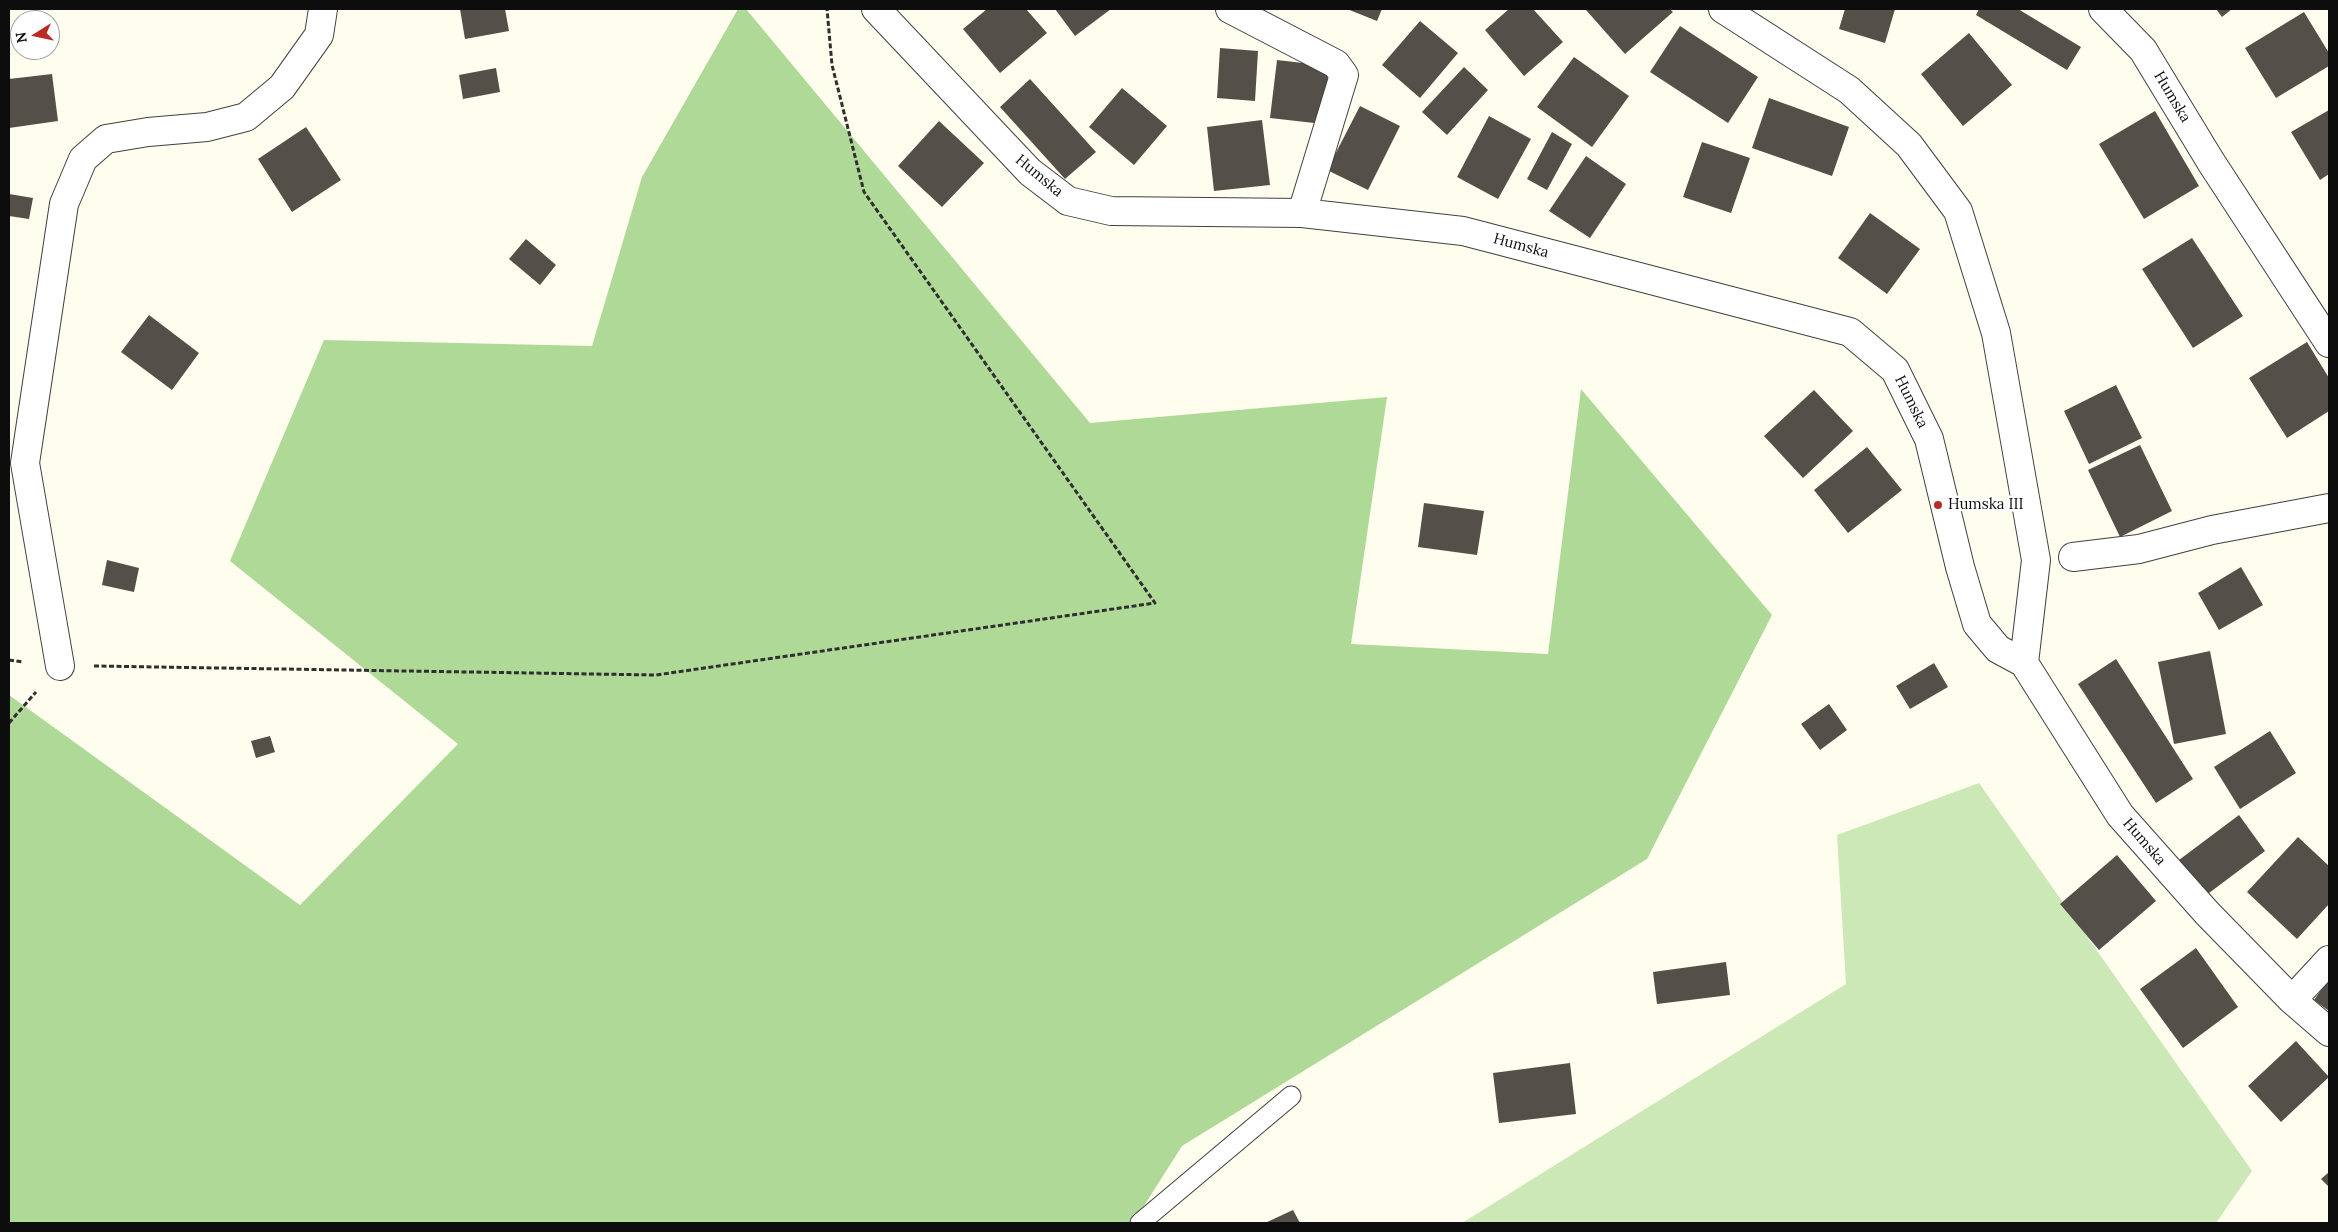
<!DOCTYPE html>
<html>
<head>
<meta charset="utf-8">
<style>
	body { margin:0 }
	#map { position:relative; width:2338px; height:1232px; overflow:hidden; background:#fffded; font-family:Lora,serif }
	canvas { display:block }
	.frame { position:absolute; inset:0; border:10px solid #0d0d0d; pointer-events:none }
	.north { position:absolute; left:10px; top:10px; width:50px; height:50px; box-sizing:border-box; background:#fff; border:1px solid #9e9e9e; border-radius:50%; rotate:260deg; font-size:14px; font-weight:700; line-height:20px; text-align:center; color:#0d0d0d }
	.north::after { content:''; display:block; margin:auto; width:18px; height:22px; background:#bb2b26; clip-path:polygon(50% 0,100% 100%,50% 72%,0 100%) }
</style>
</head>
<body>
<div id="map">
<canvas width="2338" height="1232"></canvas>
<div class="frame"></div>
<div class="north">N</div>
</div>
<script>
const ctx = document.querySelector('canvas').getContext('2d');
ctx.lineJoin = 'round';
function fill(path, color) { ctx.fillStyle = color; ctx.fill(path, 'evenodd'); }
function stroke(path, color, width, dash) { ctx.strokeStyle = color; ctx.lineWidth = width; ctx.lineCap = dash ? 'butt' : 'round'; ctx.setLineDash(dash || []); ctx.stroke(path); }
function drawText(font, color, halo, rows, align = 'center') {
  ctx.font = font + ' Lora,serif'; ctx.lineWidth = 5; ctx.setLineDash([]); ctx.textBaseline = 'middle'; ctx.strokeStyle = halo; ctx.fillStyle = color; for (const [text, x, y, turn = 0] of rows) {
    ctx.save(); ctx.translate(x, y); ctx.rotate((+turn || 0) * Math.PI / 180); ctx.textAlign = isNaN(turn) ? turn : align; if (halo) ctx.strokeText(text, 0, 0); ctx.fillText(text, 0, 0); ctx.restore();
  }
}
fill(new Path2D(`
	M1979 783 2252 1171 2216 1223H1462L1846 984 1837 835Z`), '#cde8b7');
fill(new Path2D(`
	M738 9H746L1090 423 1387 397 1351 644 1548 654 1581 389 1772 615 1647 859 1182 1146 1133 1223H9V695L300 905 458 744 230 561 324 340 592 346 642 177Z`), '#afd997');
fill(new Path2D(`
	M460 9H505L509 31 465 39Z
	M987 9H1026L1047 33 1000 73 963 29Z
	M1055 9H1111L1075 36Z
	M1347 9H1382L1377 21Z
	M1509 9H1533L1563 42 1524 76 1485 30Z
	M1588 9H1670L1673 12 1625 54 1586 10Z
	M1845 9H1895L1885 43 1839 29Z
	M1979 9H2018L2081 47 2067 70 1976 15Z
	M2216 9H2232L2222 17Z
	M2304 12 2329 53V66L2276 98 2245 48Z
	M1420 21 1458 53 1420 98 1382 65Z
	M1680 26 1758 77 1728 123 1650 72Z
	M1969 33 2012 85 1963 126 1921 74Z
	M1220 48 1258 51 1255 101 1217 98Z
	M1574 57 1629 96 1592 147 1537 107Z
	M1277 60 1329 66 1323 124 1270 118Z
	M1464 67 1488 90 1447 135 1422 112Z
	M496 68 500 92 463 99 459 75Z
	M52 74 58 121 9 128V79Z
	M1030 79 1096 152 1065 179 1000 107Z
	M1122 88 1167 126 1134 165 1089 127Z
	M1769 98 1849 127 1832 176 1752 148Z
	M1360 106 1400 126 1368 190 1327 170Z
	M2329 110V174L2320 180 2291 132Z
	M2155 111 2199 186 2144 219 2099 144Z
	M1489 116 1531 139 1498 199 1457 177Z
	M1262 120 1270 185 1214 191 1207 127Z
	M939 121 984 163 942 207 898 166Z
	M306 127 341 180 292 212 258 159Z
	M1552 132 1572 144 1547 190 1527 179Z
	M1702 142 1750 158 1731 213 1683 197Z
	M1586 156 1626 184 1590 238 1549 211Z
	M9 194 33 198 29 219 9 216Z
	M1870 213 1920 249 1887 294 1838 258Z
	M2192 238 2243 316 2193 348 2142 269Z
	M526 239 556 265 540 285 509 259Z
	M149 315 199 353 172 390 121 352Z
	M2307 342 2329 378V411L2287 438 2249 378Z
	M2116 385 2142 438 2089 464 2064 411Z
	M1814 390 1853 431 1803 478 1764 436Z
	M2140 445 2172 511 2120 537 2088 470Z
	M1867 447 1902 490 1848 533 1814 490Z
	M1424 503 1484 511 1477 555 1418 547Z
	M107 560 139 568 134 592 102 585Z
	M2241 567 2263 605 2219 630 2198 593Z
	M2210 651 2226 734 2174 744 2158 662Z
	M2116 659 2193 779 2156 803 2078 684Z
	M1934 663 1948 687 1910 709 1896 686Z
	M1829 704 1847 730 1820 750 1801 724Z
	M2270 731 2296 773 2240 809 2214 767Z
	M270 736 275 752 256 758 251 741Z
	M2239 815 2265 851 2205 896 2179 860Z
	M2298 837 2329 866V904L2297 939 2247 892Z
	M2117 855 2156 901 2099 950 2060 904Z
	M2196 948 2238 1007 2183 1048 2140 989Z
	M1726 962 1730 995 1657 1004 1653 972Z
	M2329 979V1011L2314 1000Z
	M2296 1041 2329 1077 2281 1122 2248 1086Z
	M1570 1063 1576 1114 1499 1123 1493 1073Z
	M2329 1172V1187L2321 1179Z
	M1293 1210 1300 1223H1265Z`), '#554f49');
const lane = new Path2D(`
	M1140 1223 1291 1096`);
const street = new Path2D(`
	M876 9 1030 172 1068 201 1111 211 1302 213 1463 231 1850 332 1895 370 1929 439 1960 567 1977 624 1998 649 2024 663 2120 815 2207 913 2292 1000 2329 1032
	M1230 9 1336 64 1344 75 1302 213
	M1723 9 1849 90 1909 145 1958 211 1996 333 2036 560 2024 663
	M2103 9 2143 50 2211 162 2329 343
	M2073 557 2139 549 2212 530 2329 508
	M60 666 25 463 64 204 83 159 106 139 148 132 207 127 246 117 282 87 319 35 323 9
	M2292 1000 2329 960`);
stroke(lane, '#404040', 21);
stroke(street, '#404040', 30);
stroke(new Path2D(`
	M9 660 23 662
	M94 666 656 675 1155 603 864 192 832 65 827 9
	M9 723 36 692`), '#2f2f2f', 3, [5, 2.5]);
stroke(lane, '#fff', 19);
stroke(street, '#fff', 28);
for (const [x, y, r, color] of [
	[1938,505,5,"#bb2b26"]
]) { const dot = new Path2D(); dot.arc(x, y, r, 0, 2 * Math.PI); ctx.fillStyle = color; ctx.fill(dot); stroke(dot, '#fff', 2); }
drawText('15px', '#0d0d0d', '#fff', [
	["Humska",2172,97,59],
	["Humska",1039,176,40],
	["Humska",1521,246,15],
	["Humska",1911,402,64],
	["Humska",2144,842,49]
]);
drawText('15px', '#0d0d0d', '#fff', [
	["Humska III",1948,505]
], 'left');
</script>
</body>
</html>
